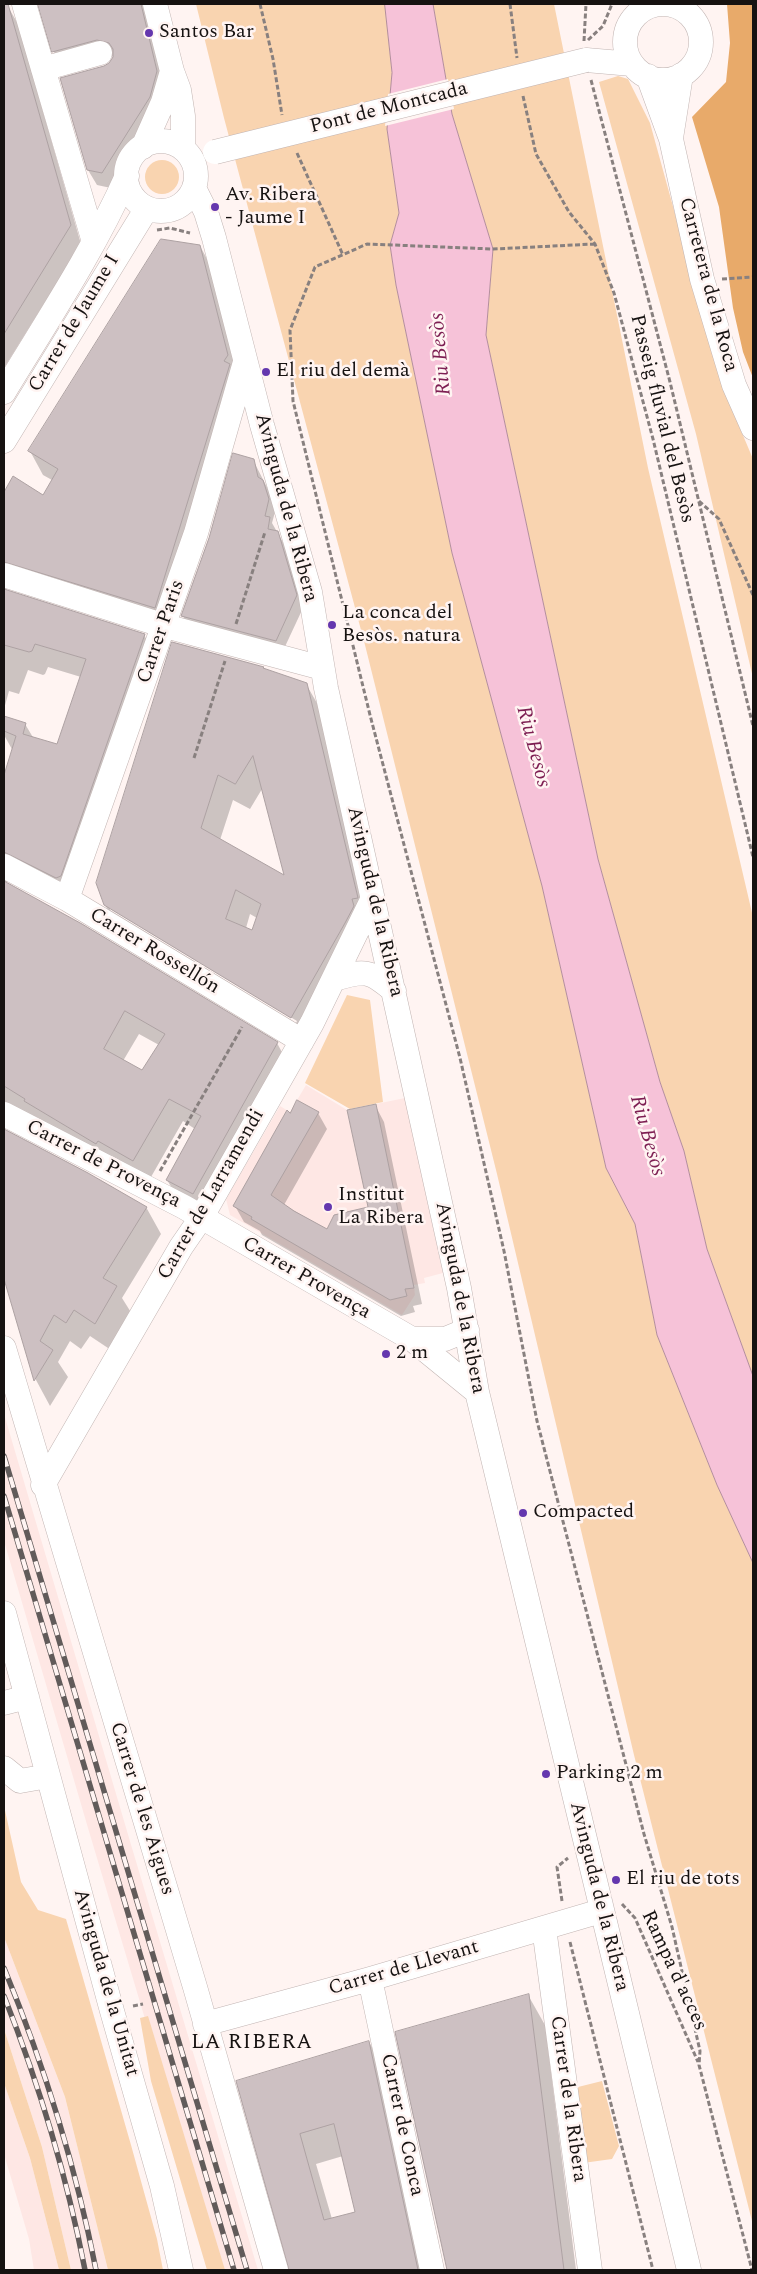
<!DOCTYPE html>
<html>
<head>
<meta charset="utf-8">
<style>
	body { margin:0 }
	#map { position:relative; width:757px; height:2274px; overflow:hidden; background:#fff4f2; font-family:Spectral,serif }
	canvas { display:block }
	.frame { position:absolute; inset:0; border:5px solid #161211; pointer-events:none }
</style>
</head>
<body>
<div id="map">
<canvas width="757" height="2274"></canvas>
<div class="frame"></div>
</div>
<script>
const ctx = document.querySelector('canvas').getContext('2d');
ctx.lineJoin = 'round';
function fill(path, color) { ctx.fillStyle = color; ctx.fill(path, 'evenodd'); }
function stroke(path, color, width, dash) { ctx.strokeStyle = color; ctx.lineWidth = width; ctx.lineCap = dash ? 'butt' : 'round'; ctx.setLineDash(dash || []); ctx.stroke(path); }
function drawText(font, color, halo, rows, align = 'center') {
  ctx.font = font + ' Spectral,serif'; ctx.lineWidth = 5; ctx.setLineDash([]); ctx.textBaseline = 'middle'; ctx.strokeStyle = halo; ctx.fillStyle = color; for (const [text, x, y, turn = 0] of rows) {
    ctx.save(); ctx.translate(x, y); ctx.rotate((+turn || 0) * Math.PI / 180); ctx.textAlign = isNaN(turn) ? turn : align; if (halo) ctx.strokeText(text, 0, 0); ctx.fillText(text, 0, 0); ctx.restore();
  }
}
fill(new Path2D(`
	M306 1085 347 1110 405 1098 443 1273 424 1278 425 1283 414 1285 415 1295 402 1315 230 1215 226 1199 280 1106 290 1112Z
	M4 1414 132 1848 258 2270H220L88 1828 4 1541Z
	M4 1937 65 2097 108 2270H71L42 2147 4 2029Z
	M4 2083 30 2158 59 2270H34L29 2239 4 2154Z`), '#fee7e4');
fill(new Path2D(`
	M196 4H385L392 73 387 129 399 213 390 245 396 285 452 553 542 886 606 1168 635 1224 657 1335 717 1485 753 1563V2225L634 1755 497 1174 365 645 224 118Z
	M433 4H554L648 468 753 917V1376L707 1249 684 1151 660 1082 598 859 486 335 493 249 452 114Z
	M618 76 628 79 650 123 723 388 753 459V678L696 434 599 82Z
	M145 177a17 17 0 1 1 34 0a17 17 0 1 1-34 0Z
	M347 995 370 1000 383 1102 350 1109 305 1083Z
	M4 1806 21 1882 38 1910 66 1919 131 2145 157 2239 163 2270H108L65 2097 4 1937Z
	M148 2016 225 2270H207L151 2081 140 2018Z
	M4 2029 42 2147 71 2270H59L30 2158 4 2083Z
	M602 2081 619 2146 612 2159 583 2163 574 2088Z`), '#f9d4b0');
fill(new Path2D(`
	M727 4H753V378L743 352 733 308 719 207 692 117 726 82 730 43Z`), '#e8aa6a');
const water = new Path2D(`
	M385 4H433L452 114 493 249 486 335 598 859 660 1082 684 1151 707 1249 753 1376V1563L717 1485 657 1335 635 1224 606 1168 542 886 452 553 396 285 390 245 399 213 387 129 392 73Z`);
fill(water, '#f6c2d8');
stroke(water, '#b38d9c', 1);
fill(new Path2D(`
	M448 79 454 109 385 126 388 94Z`), '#fff4f2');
fill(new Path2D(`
	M4 4 7 5 18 24 81 244 4 368Z
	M39 4H144L165 87 158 113 111 188 97 185 88 170 105 67 110 64 115 57 106 55 62 67 54 52Z
	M200 246 213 270 240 379 168 631 8 588 6 591 144 635 158 659 74 899 10 878 5 884 277 1043 290 1067 206 1217 181 1203 167 1180 195 1129 183 1121 147 1184 4 1101V779L13 751 4 735V721L5 717 25 724 34 739 58 746 81 677 48 667 45 674 43 675 28 670 19 694 9 691 4 709V494L14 478 43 497 52 480 43 475 30 451ZM139 1034 159 1045 143 1072 123 1061Z
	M253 460 270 493 275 512 272 523 284 544 303 608 282 653 189 628 183 616Z
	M263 668 264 670 306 684 321 710 372 923 306 1043 120 931 105 905ZM262 789 286 878 220 840 233 800 250 809ZM110 907 297 1021 296 1023 110 910ZM250 914 257 918 253 931 246 928Z
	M375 1105 384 1122 422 1304 413 1306 415 1312 401 1316 262 1235 260 1231 244 1222 235 1206 291 1114 318 1113 327 1129 284 1205 327 1230 369 1208Z
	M4 1131 88 1174 146 1207 161 1234 122 1298 132 1314 111 1350 90 1336 81 1349 70 1341 58 1362 68 1377 50 1406 36 1380 4 1272Z
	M528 1995 545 2025 576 2270H448L397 2033Z
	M369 2042 386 2072 428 2270H290L238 2082ZM343 2156 356 2213 332 2219 316 2164Z`), '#0003');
const building = new Path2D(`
	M4 4H8L71 225 4 334Z
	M38 4H141L157 71 150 97 102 173 87 170 60 78 104 66 109 63 113 57V49L109 43 97 40 52 52Z
	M161 239 200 245 228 355 224 361 230 364 155 608 4 562V492L13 476 43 495 58 469 28 451Z
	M233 453 254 459 258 477 263 480 269 499 265 516 270 517 268 529 278 531 297 595 276 641 181 616 209 538Z
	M4 589 145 634 61 876 56 878 4 852V775L16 736 4 731V716L26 723 23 734 57 744 86 659 35 644 32 651 29 652 4 645Z
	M172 642 264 667 263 668 307 683 358 898 352 899 354 906 345 923 291 1018 104 905 96 883ZM253 756 260 783 284 875 201 828 218 775 235 784ZM236 890 261 904 252 930 226 919Z
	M4 881 82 924 278 1042 193 1194 166 1180 201 1116 169 1099 133 1161 98 1141 96 1144 24 1101 25 1099 4 1086ZM125 1011 165 1034 142 1070 104 1049Z
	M297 1100 319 1112 271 1195 294 1211 327 1229 334 1215 368 1207 347 1110 376 1104 414 1288 405 1289 407 1296 390 1300 251 1219 252 1217 233 1206 287 1110 290 1113Z
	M4 1129 88 1173 147 1207 103 1278 117 1286 95 1324 74 1310 66 1323 54 1315 40 1341 53 1350 34 1381 4 1279Z
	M529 1994 564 2270H447L395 2032Z
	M369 2041 418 2270H289L236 2081ZM334 2124 355 2212 324 2220 300 2134Z`);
fill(building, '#cdc0c2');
stroke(building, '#ada1a2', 1);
const minor = new Path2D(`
	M24 4 94 242
	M155 4 172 71 179 90 183 116V149
	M625 42a38 38 0 1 1 76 0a38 38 0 1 1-76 0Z
	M586 60 632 64
	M43 69 100 53
	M648 76 671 139 702 279 734 385 753 428
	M671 138 681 75
	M126 176a35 35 0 1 1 70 0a35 35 0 1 1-70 0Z
	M143 147 163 102 172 71
	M194 188 206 212 214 238 262 425 310 592 326 688 459 1288 477 1392 689 2270
	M4 392C47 321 93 252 127 176
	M4 441 147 208
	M4 575 165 626 322 668
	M4 866 67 899 302 1041
	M67 899 196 533 245 362
	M334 979C365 970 370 970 394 991
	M4 1114 184 1207 412 1339 477 1392
	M412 1339H445L467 1330
	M4 1348 195 1987 276 2270
	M43 1485 181 1247 201 1218 312 1023 372 900
	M4 1613 112 2011 162 2186 181 2270
	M4 1703 27 1697
	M4 1768 20 1781 48 1776
	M544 1928 590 2270
	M370 1979 432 2270
	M205 2024 370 1979 601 1911`);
stroke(minor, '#c2b5b3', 25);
stroke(new Path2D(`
	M260 4 273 59 282 115
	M510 4 517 58
	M588 40 603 26 612 4
	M584 41 586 4
	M591 80 670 382 753 726
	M523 96 536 154 569 212 595 244 614 293 653 439 753 857
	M297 153 343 255
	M157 230 170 228 190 233
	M595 244 493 249 367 244 315 267 290 330 293 401 370 715 460 1058 504 1251 537 1421 644 1834 672 1927 700 2051 699 2065 752 2270
	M722 279 753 277
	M699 501 719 519 753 595
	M236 624 265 532
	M194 758 225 661
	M160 1171 242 1027
	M562 1901 557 1867 568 1858
	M622 1904 635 1918 698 2062
	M570 1942 653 2270
	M133 2006 143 2004`), '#88807f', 3, [5, 2.5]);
stroke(minor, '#fff', 24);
const rail = new Path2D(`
	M4 1456 247 2270
	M4 1496 234 2270
	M4 1968C44 2065 76 2167 96 2270
	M4 1996C39 2084 67 2177 85 2270`);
stroke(rail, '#615b5a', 5.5);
stroke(rail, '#fff4f2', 4, [11]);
const minorBridge = new Path2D(`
	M215 152 586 60`);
stroke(minorBridge, '#c2b5b3', 25, []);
stroke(minorBridge, '#fff', 24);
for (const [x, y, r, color] of [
	[149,33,5,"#6437ae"],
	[215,207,5,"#6437ae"],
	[266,372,5,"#6437ae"],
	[332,625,5,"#6437ae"],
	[328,1207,5,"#6437ae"],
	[386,1354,5,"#6437ae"],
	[523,1513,5,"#6437ae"],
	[546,1774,5,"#6437ae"],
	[616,1880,5,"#6437ae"]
]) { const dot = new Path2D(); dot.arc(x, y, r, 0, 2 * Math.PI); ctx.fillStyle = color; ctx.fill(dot); stroke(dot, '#fff4f2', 2); }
drawText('20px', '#161211', '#fff4f2', [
	["Santos Bar",159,33],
	["Av. Ribera",225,196],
	["- Jaume I",225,219],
	["El riu del demà",276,372],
	["La conca del",342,614],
	["Besòs. natura",342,637],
	["Institut",338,1196],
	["La Ribera",338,1219],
	["2 m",396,1354],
	["Compacted",533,1513],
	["Parking 2 m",556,1774],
	["El riu de tots",626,1880]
], 'left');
drawText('20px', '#161211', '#fff4f2', [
	["Pont de Montcada",389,109,-14],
	["Carretera de la Roca",707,285,75],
	["Carrer de Jaume I",75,324,-59],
	["Passeig fluvial del Besòs",661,419,76],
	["Avinguda de la Ribera",285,508,75],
	["Carrer Paris",162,632,-71],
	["Avinguda de la Ribera",374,902,77],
	["Carrer Rossellón",154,952,31],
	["Carrer de Provença",103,1165,27],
	["Carrer de Larramendi",212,1195,-60],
	["Carrer Provença",306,1279,30],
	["Avinguda de la Ribera",459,1298,79],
	["Carrer de les Aigues",141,1809,73],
	["Avinguda de la Ribera",598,1897,76],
	["Carrer de Llevant",404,1969,-16],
	["Rampa d'acces",673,1971,65],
	["Avinguda de la Unitat",105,1983,74],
	["Carrer de la Ribera",567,2099,82],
	["Carrer de Conca",401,2125,78]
]);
drawText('italic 21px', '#7d1e52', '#fff4f2', [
	["Riu Besòs",442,354,-95],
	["Riu Besòs",532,747,75],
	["Riu Besòs",646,1136,74]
]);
ctx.letterSpacing = '1px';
drawText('21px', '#161211', '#fff4f2', [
	["LA RIBERA",252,2044]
]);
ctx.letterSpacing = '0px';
</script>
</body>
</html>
